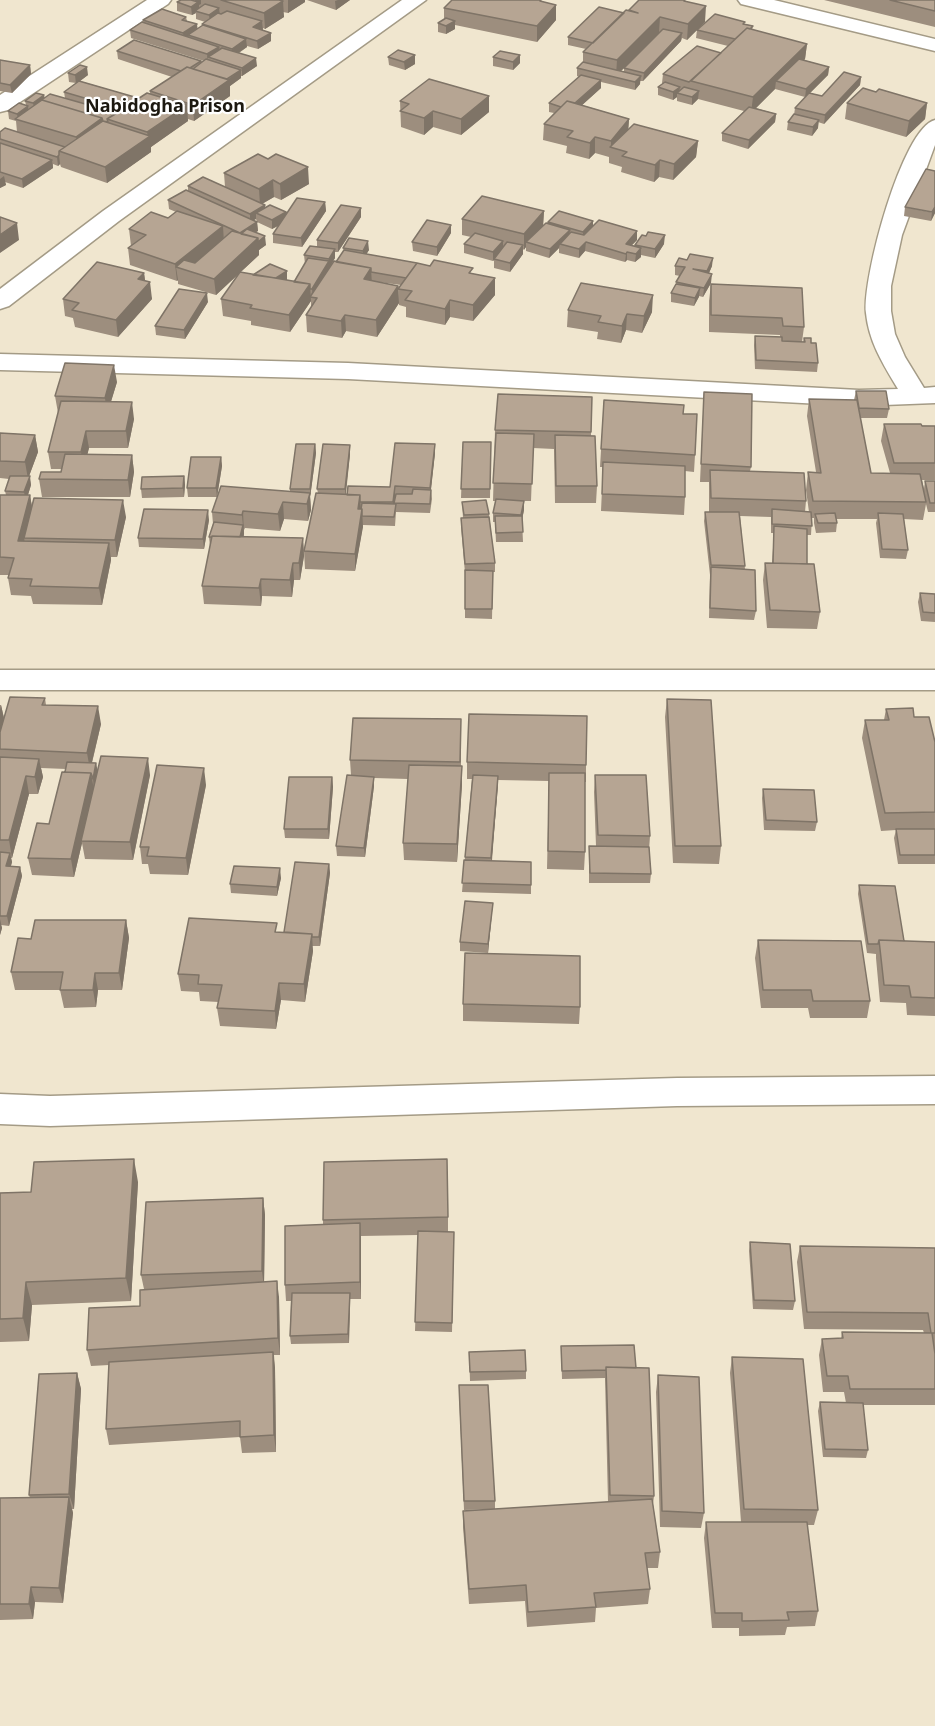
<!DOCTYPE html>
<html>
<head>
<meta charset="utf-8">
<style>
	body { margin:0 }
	canvas { display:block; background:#f0e6cf }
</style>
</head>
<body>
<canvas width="935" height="1726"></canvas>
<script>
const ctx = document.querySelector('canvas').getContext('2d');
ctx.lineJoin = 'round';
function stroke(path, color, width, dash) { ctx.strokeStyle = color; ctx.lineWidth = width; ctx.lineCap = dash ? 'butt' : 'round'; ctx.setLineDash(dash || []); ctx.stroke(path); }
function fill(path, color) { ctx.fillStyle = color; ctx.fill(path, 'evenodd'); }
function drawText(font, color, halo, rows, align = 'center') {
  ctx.font = font + ' "Noto Sans",sans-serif'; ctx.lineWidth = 4.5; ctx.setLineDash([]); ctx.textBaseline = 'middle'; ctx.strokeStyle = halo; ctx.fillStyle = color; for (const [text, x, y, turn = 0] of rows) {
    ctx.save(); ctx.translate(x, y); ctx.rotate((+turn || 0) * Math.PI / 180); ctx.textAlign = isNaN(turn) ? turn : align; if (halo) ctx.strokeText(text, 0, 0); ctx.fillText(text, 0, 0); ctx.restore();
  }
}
const minor = new Path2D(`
	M147 0H171L168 4 8 110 0 112V95Z
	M402 0H426L119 221 9 306 0 309V289L103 211Z
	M738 0H774L935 39V51L741 4Z
	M935 120V145L902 235 891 286V311L895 334 905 357 924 388 935 387V403L859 406 348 379 0 370V354L348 363 859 390 898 389C883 364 869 342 866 313 862 279 902 128 935 120Z
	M0 670H935V690H0Z
	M935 1076V1104L677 1106 50 1126 0 1124V1094L50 1096 677 1078Z`);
stroke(minor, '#a49b86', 3);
fill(minor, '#fff');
fill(new Path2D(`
	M181 0H305V2L288 13 283 12 284 17 265 29 263 28 262 30 271 33V41L258 49 247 46V47L239 53 257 66 242 76H241V78L230 86V96L194 121 188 119V121L151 147V152L107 183 61 167 60 164 58 166 53 164V168L23 188 5 182 6 185 0 188V132H17L16 121 9 119 8 111 26 105 25 101 45 98H65L64 92 76 83 69 82 68 73 88 75 80 81 138 98 150 94V91L172 77 118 59 117 51 201 61V63L204 61 131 38 130 30 143 23V20L186 17 187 21 198 29 202 26V24L205 22 196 19V13L192 15 177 11V2Z
	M307 0H350L336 10Z
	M824 0H935V27Z
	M543 2 556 20 537 42 455 25V29L446 34 438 32V23L444 19V8Z
	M688 2 705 22 687 40 682 38 681 41 643 81H640V84L635 90 601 82V88L582 105 629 119 628 129 698 141 696 157 673 180 659 177 654 182 621 172 622 167 609 163V157L595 153 589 159 566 153 567 146 543 140 544 124 554 113 549 112V103L579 77 577 76V68L583 62V52L586 49 568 45V37L629 11V10ZM659 33 624 68V72L621 71Z
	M745 24 753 26 752 30 807 44 805 59 804 60 829 67 828 75 810 93 822 96 861 77 860 85 824 124 818 122V128L812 136 787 130 788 122 794 115 795 108 805 97 775 89 756 108 776 114 775 122 748 149 722 141V133L744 111 698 99 692 105 677 101V97L673 100 658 95V87L663 83H662L663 74 721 53 728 46 696 38 697 30Z
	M388 57 415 64 405 70 389 65Z
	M493 57 520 63 513 70 493 66Z
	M0 60 30 65 31 74 12 93 0 91Z
	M876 92 927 103 925 119 906 137 845 119 847 103Z
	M489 96V112L461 135 433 127 424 135 401 127 400 101Z
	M224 173 309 184 281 200 274 197 262 204 265 205V208L286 214 325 202 326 211 302 247 273 243V234L278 226 272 229 257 222 256 219 254 220 257 222 258 231 255 232 266 245 259 250V255L216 295 178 284V280L177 281 130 265 128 248 131 246 129 229 168 218 176 212 169 209 168 200 188 191V186L225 187Z
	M905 207 935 213 931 221 904 216Z
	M361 208V217L338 252H335V258L329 267V269L336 262 344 251 343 248 369 250 366 254 472 274 495 295 473 321 450 317 445 325 406 317V307L399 305 398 289 401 285 371 281 398 286 399 303 377 337 346 331 342 338 307 332 306 315 311 308V301L290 332 251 325V321L223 316 221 299 253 275 287 271V280L294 282 305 264 304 255 317 247V240Z
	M544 211 543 225 548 224V222L637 231V240L632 245 635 246V245L664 244 655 258 641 255V257L635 262 627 260 625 262 585 251 579 258 559 253V248L549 258 526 251V247L523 250V254L510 272 494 268V260L493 261 464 253V244L471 237 462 235V219Z
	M451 233 437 256 413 251 412 242Z
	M675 266H712L709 273 711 283 703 297 699 296 694 306 671 302V293L680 276 675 275Z
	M144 273 145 281 152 299 118 337 75 327 73 318 65 316 63 299Z
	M711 284 804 327 802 342H803L804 338 811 343 818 363 817 372 755 369 754 345 755 336 780 337V335L709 332V301Z
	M208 302 185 339 156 335 155 326Z
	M568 310 652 312 642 333 626 330 621 343 597 339 598 332 567 327Z
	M117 382 111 401 134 419 128 448H89L87 454 132 455 134 472 130 497H42L39 479 61 472 62 469H51L48 452 58 413 55 396Z
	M856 391 889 409 887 418H860L871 473H890L881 441 884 424 935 426V480H922L924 489 925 481H935V512H928L926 504 923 520 904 519 908 550 906 559 880 558 876 523 877 519H836L837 523 836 532 816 533 814 523V518H812L811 535H807V564L820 612 817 629 767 628 763 580 765 563H772L774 533H771V517L740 516 745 569 756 611 754 620 709 618 710 575 704 521 705 512H709V482H700L704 392 751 467 750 471 806 501 805 512H809L806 490 808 472H816L807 416 809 399 854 400Z
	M592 397 591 435 597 486 596 503H555L554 449 533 448 531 501H524V510L522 520 523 542H496L495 522H493V513L496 501H493L495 430Z
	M604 400 683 414 695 455 694 472 685 471V497L684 515 601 511 603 467H600Z
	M0 433 35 435 38 452 29 476 31 485 28 495H30L32 507 126 517 117 557H111V560L102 605 33 604 31 596 11 595 8 578 9 575H0V495H6L5 491 9 479 0 478Z
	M463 442H491L490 498H461Z
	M315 444 316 453 310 498 311 510 308 521 284 519 280 531 245 528 244 530V537L303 538 304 556 300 580H294L292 597 262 596 261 606 204 604 202 586 210 546 209 537 213 524 212 512 290 491V489Z
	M350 445V454L346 494 390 487 435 453 431 490 432 499 430 513 396 512 395 526 363 525 355 571 305 569 304 551 318 493 317 489Z
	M221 457 222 466 217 497H188L187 488Z
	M184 476 185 485 184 497 142 498 141 489Z
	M462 502 489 514 495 563V572H493L492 619 465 618V573L461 527V518H463Z
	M209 520 204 549 139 547 138 538Z
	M920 593 935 594V622L921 621 918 602Z
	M45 698 46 705 101 724 92 763 98 772 150 775 133 860 85 859 82 843 74 877 32 875 28 858 49 824 66 769 41 768 43 777 38 794H29L12 858H11L12 862 11 866 20 867 22 876 9 926 1 925 2 928 0 935V705H1L4 718Z
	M667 699 721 846 719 864 673 863 665 717Z
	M886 709 914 717 935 742V864H898L894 838 896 830 881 831 862 738 865 720H884Z
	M461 737V766L462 784 457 862 404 860 403 843 408 779 374 778V786L365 857 337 856 336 846 351 775 350 760Z
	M467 762 586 765V782H585V852L584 870 547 869 549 781 498 780 492 861 531 862V894L462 892 465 857 472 779H467Z
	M595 775 650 836 649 850 651 874 650 883H589V846H596L594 792Z
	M332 777 333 787 329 839 285 838 284 829Z
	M206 785 188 875 150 874 148 864H142L140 847Z
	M763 789 817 822 815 831 764 830 762 798Z
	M329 864 330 873 320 946H312L313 951 305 1002 281 1000 276 1029 220 1026 217 1008 219 1002 200 1001 199 992 181 991 178 974 277 932H284Z
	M281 878 277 896 231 893 230 884Z
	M859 885 904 941 935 942V1016L907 1015 906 1003 880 1002 876 958V954L867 953 858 894Z
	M493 903 492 912 488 953 460 951V942Z
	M126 920 129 938 122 990H98L96 1007 64 1008 60 990H15L11 972 31 939Z
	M758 940 870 1001 867 1018H810L808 1008H761L755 958Z
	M463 1004 580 1007 579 1024 463 1021Z
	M138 1182 131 1301 32 1305 29 1341 0 1342V1193L31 1192Z
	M263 1198 265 1215 264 1282 279 1297 280 1355H274L275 1368 276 1452 242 1453 240 1437 109 1445 106 1429 109 1365 91 1366 87 1350 140 1306 144 1289 141 1275Z
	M448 1217V1232H454L452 1332 415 1331 418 1235 361 1236V1299H350L349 1343 291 1344 290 1336 291 1301H286L285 1285 323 1224V1220Z
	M750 1242 795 1301 793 1310 753 1309 749 1251Z
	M800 1246 935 1248V1405H863L868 1450 866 1458 823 1457 818 1411 820 1402 846 1403 844 1392H823L819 1355 822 1339H841L842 1332 924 1333 923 1330 804 1329 797 1262Z
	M561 1346 636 1368 654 1496 653 1504 660 1552 658 1568H647L650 1589 648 1604 596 1608 595 1622 527 1627 525 1601 469 1604 463 1527V1511L608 1502 605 1378 562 1379Z
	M469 1352 526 1371V1379L470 1381Z
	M732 1357 818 1510 814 1525H807L818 1611 815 1626 787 1627 785 1635 739 1636V1628H712L704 1538 706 1522H741L730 1373Z
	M77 1373 81 1389 74 1509H72L73 1513 63 1603 35 1602 33 1619 0 1620V1498H30L29 1495Z
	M658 1375 704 1513 701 1528 660 1527 656 1392Z
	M459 1394 495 1501V1509L464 1510Z`), '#9d8e7e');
fill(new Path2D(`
	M195 0H201V4L199 5V11H195L196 13 192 15 191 7 196 4Z
	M288 0H305V2L288 13Z
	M338 0H350L336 10 335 1Z
	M283 1 284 17 265 29 264 13Z
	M556 5V20L537 42V26Z
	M706 6 705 22 687 40 688 24Z
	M219 8 220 16 210 23 209 15Z
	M660 17 659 33 616 76 617 60Z
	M262 21 263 30 254 36 253 27Z
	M455 21V29L446 34V26Z
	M197 24 198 33 188 35 189 39 184 42 183 33Z
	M271 33V41L258 49 257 41Z
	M682 33 681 41 643 81 644 73Z
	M246 39 247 47 232 57V49Z
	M807 44 805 59 782 82 776 81 775 89 751 113 753 97Z
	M219 47 220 55 208 57V63L207 54Z
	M415 55V64L405 70 404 62Z
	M520 55V63L513 70V62Z
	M256 58 257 66 242 76V68Z
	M30 65 31 74 12 93 10 85Z
	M87 67 88 75 76 84 75 75Z
	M829 67 828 75 805 98 806 89Z
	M241 70V78L230 86V96L194 121 193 105Z
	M641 76 640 84 635 90V82Z
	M861 77 860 85 824 124 825 115Z
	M601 80V88L569 117V109Z
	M680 87 679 93H677V97L673 100V92Z
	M699 91 698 99 692 105V97Z
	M44 95 46 103 35 112 33 103Z
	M489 96V112L461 135V119Z
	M927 103 925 119 906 137 909 121Z
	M187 105 188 121 151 147V152L107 183 105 167 148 137 147 132Z
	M28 106 29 115 18 120 17 114Z
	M433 111V127L424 135V118Z
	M776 114 775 122 748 149 749 140Z
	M102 118 104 134 79 153 76 137Z
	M629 119 628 135 611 147V141Z
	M819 120 818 128 812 136 813 127Z
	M595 137V153L589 159 590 143Z
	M698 141 696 157 673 180 674 164Z
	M59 155 60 164 58 166 57 157Z
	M52 160 53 168 23 188 22 179Z
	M660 160 659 177 654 182 655 165Z
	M308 167 309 184 281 200 280 184Z
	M4 176 6 185 0 188V179Z
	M273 180 274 197 260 205 259 189Z
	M325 202 326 211 302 247 301 238Z
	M265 205 266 214 256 213V219L250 222V214Z
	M935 207V213L931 221 932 212Z
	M361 208V217L338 252V243Z
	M544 211 543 227 526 242V247L524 250V234Z
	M286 212 287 221 272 229V220Z
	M593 221V230L583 241V232Z
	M257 222 258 231 244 239 240 233Z
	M17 223 19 240 0 253V235Z
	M451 225V233L437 256V247Z
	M223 226 224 243 189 271 176 267 178 280 177 281 175 264Z
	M570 230 569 238 560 244 559 248 549 258 550 249Z
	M637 231V240L625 252 626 244Z
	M665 235 664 244 655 258V249Z
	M265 236 266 245 259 250V255L216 295 214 279 258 238Z
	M368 241 369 250 363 260V251Z
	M503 241V250L493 261V252Z
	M586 242 585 251 579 258V249Z
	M523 245V254L510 272V263Z
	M641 248V257L635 262 636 254Z
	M335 249V258L313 298 312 289Z
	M627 252V260L625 262 626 254Z
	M713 258 712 266 706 280 707 271Z
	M371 268 372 285 364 279Z
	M287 271V280L267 284Z
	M144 273 146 287 150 282 152 299 118 337 116 320 138 279Z
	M712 274 711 283 703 297 704 288Z
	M495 278V295L473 321V305Z
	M310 284 311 301 290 332 289 315Z
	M398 286 399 303 377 337 376 320Z
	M700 288 699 297 694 306 695 298Z
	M207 293 208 302 185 339 184 330Z
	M653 295 652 312 642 333 644 316Z
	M450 300V317L445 325V309Z
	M627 314 626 330 621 343 622 326Z
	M345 315 346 331 342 338 341 321Z
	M114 365 117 382 107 415 105 398Z
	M132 402 134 419 128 448 126 431Z
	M86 431 89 448 84 469 81 452Z
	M35 435 38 452 28 479 25 462Z
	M315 444 316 453 310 498V489Z
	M435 444V453L430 497V488Z
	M350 445V454L345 499V489Z
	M132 455 134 472 130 497 128 480Z
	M221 457 222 466 217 497 216 488Z
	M30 476 31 485 26 501 24 492Z
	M184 476 185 485 184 497 183 488Z
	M395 486V496L393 511V502Z
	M310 493 311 510 308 521 307 504Z
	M30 495 33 513 24 538 25 543 18 541Z
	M360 495 361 512 358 509Z
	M123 500 126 517 117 557 115 540Z
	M524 501V510L521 524V515Z
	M283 502 284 519 280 531 278 514Z
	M362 509 363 527 355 571V554Z
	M208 510 209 520 204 549 203 539Z
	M243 511 244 534 240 549 239 539 243 527 242 515Z
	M303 538 304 556 300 580 299 563Z
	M109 543 111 560 102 605 99 588Z
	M293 563 294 580 292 597 290 580Z
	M261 579 262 596 261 606 259 588Z
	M1 705 5 723 0 742V710Z
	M98 706 101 724 90 770 87 753Z
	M148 758 150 775 133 860 130 842Z
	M39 759 43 777 38 794 35 777Z
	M96 763 98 772 94 789 93 779Z
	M462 766V784L457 862V844Z
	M204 768 206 785 188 875 186 858Z
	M91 773 94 790 81 841 82 843 74 877 71 859Z
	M26 776 29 794 12 858 9 840Z
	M498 776V786L491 868V858Z
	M332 777 333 787 329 839 328 829Z
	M374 777V786L365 857 364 848Z
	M10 853 12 862 8 875 6 866Z
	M329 864 330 873 320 946 319 937Z
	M20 867 22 876 9 926 7 916Z
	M280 868 281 878 277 896V887Z
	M493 903 492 912 488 953V944Z
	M0 919 2 928 0 935Z
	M126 920 129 938 122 990 119 973Z
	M312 934 313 951 305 1002 304 984Z
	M95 973 98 990 96 1007 93 990Z
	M279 983 281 1000 276 1029 275 1011Z
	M134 1159 138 1182 131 1301 126 1278Z
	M263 1198 265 1215 264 1288 262 1271Z
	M360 1223 361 1240V1299L360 1282Z
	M277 1281 279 1297 280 1355 278 1338Z
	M26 1282 32 1305 29 1341 23 1318Z
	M350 1293V1301L349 1343 348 1334Z
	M273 1352 275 1368 276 1452 274 1435Z
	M77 1373 81 1389 74 1509 69 1494Z
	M69 1497 73 1513 63 1603 59 1588Z
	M31 1587 35 1602 33 1619 29 1604Z`), '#7f7467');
const building = new Path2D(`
	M181 0H191L198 2 191 7 177 2Z
	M221 0H279L283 1 264 13Z
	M452 0H541L540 1 556 5 537 26 444 8Z
	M639 0H685L684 1 706 6 688 24 660 17 617 60 583 52 626 10 638 13 629 10Z
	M890 0H935V11Z
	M205 4 219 8 209 15 195 11Z
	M599 7 624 13 593 43 568 37Z
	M162 9 186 17 182 20 197 24 183 33 143 20Z
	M227 11 262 21 253 27 271 33 257 41 202 24 218 13 221 14Z
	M715 14 745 22 743 24 753 26 750 29 747 28 735 39 697 30Z
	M446 18 455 21 446 26 438 23Z
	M142 22 219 47 207 54 130 30Z
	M203 25 246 39 232 49 188 35Z
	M747 28 807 44 753 97 691 81Z
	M663 29 682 33 644 73 624 68Z
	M134 40 201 61 190 68 187 67 181 71 117 51Z
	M697 46 721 53 689 82 663 74Z
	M222 48 256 58 242 68 208 57Z
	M398 50 415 55 404 62 388 57Z
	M500 51 520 55 513 62 493 57Z
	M206 59 241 70 227 79 193 69Z
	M799 59 829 67 806 89 776 81Z
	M0 60 30 65 10 85 0 83Z
	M583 62 641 76 635 82 577 68Z
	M80 65 87 67 75 75 68 73Z
	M187 67 229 80 193 105 150 91Z
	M844 72 861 77 825 115 795 108 809 93 822 96Z
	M581 75 601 80 575 103 567 101 561 107 549 103Z
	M429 79 489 96 461 119 433 111 424 118 400 111 409 104 400 101Z
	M79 81 138 98 122 109 64 92Z
	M665 82 680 87 673 92 658 87Z
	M684 87 699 91 692 97 677 93Z
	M863 88 876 92 879 89 927 103 909 121 847 103Z
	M36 93 44 95 33 103 25 101Z
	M147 93 187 105 147 132 107 119Z
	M50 94 117 113 107 119 108 122 103 121 102 118 42 100 36 104Z
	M42 100 102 118 76 137 15 119Z
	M567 101 629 119 611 141 595 137 590 143 567 137 573 131 544 124Z
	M19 103 28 106 17 114 8 111Z
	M749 107 776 114 749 140 722 133Z
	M794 114 819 120 813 127 788 122Z
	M103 121 150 136 105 167 59 151Z
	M634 124 698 141 674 164 660 160 655 165 622 156 627 152 610 147Z
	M5 128 65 147 59 151V155L57 157 0 139V132Z
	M0 143 52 160 22 179 0 172Z
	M258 154 268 159 276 154 308 167 280 184 273 180 259 189 224 173Z
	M926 169 935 171V207L932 212 905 207Z
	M203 177 265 205 250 214 188 186Z
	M186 190 257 222 240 233 168 200Z
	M482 196 544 211 524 234 462 219Z
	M297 198 325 202 301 238 273 234Z
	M270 205 286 212 272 220 256 213Z
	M341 205 361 208 338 243 317 240Z
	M177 211 223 226 175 264 128 248 146 235 129 229 151 212 168 218Z
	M559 211 593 221 583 232 548 222Z
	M0 217 17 223 0 235Z
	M427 220 451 225 437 247 412 242Z
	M599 220 637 231 626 244 641 248 636 254 627 252 626 254 586 242 579 249 560 244 571 232 584 235Z
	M546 223 570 230 550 249 526 242Z
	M247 229 265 236 258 242V238L241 234Z
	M232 231 258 238 214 279 176 267 184 260 195 263Z
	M648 232 665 235 655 249 635 245 642 235 646 236Z
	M475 233 503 241 493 252 464 244Z
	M349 238 368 241 363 251 343 248Z
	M507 242 523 245 510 263 494 259Z
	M310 246 335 249 329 259 304 255Z
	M344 250 417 263 406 278 371 272V268L336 262Z
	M690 254 713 258 707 271 693 269 712 274 704 288 676 282 685 267 675 266 679 258 687 260Z
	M308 258 329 261 312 289H310V284L294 282Z
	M434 260 473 268 469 273 495 278 473 305 450 300 445 309 405 300 412 291 398 289 417 263 430 266Z
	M334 261 371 268 364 279 398 286 376 320 345 315 341 321 306 315 317 298 310 297Z
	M97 262 144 273 138 279 150 282 116 320 72 310 79 303 63 299Z
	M270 264 287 271 276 278 253 275Z
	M240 272 310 284 289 315 250 308 252 305 221 299Z
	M581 283 653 295 644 316 627 314 622 326 598 322 601 316 568 310Z
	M676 284 700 288 695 298 671 293Z
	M711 284 802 288 804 327 783 326 782 318 711 315Z
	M179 289 207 293 184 330 155 326Z
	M755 336 782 337V341L805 342 804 338H811V343H816L818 363 756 360Z
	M65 363 114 365 105 398 55 396Z
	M856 391H886L889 409 859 408Z
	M704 392 752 394 751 467 701 464Z
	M498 394 592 397 591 432 495 430Z
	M809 399 857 400 871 473 920 474 926 502 813 501 808 472 821 473Z
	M604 400 684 405 683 414H697L695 455 601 449Z
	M61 401 132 402 126 431H86L81 452H48Z
	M884 424H921L922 426H935V463H894Z
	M0 433 35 435 25 462 0 461Z
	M496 433 534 434 532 484 493 483Z
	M555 435 595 436 597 486H556Z
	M463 442H491L490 489H461Z
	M395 443 435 444 430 488 395 486 393 502H360V495H347L348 486 390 487Z
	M296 444H315L310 489H290Z
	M323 444 350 445 345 489H317Z
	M65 454 132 455 128 480 39 479 41 472H61Z
	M191 457H221L216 488H187Z
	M603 462 685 466V497L602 494Z
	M710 470 804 473 806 501 711 498Z
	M10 476H30L24 492 5 491Z
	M184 476 183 488 141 489 142 477Z
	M925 481H935V503H930Z
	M221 486 310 493 307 504 283 502 278 514 243 511 242 515 212 512Z
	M413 489 431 490 430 504 394 503 396 494H412Z
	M316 493 360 495 358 509H362L355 554 304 551Z
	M0 495H30L18 541 109 543 99 588 30 586 32 579 8 578 14 558 0 557Z
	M34 498 123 500 115 540 24 538Z
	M496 499 524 501 521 515 493 513Z
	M486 500 489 514 464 515 462 502Z
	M362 503 396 504 394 517 362 516V509H361Z
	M144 509 208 510 203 539 138 538Z
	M772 509 811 512 812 526 772 524Z
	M705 512H739L745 566 711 565Z
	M835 513 837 523H818L815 514Z
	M878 513 903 514 908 550 882 549Z
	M495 516H522L523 532 496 533Z
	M489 517 495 563 465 564 461 518Z
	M214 522 243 525 240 537 212 536V537H209Z
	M774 526 807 529V564L773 563Z
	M212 536 303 538 299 563H293L290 580 261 579 259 588 202 586Z
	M765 563 814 564 820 612 770 610Z
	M711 567 755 570 756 611 710 608Z
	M465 570 493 571 492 609H465Z
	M920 593 935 594V613L923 612Z
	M10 697 45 698 42 705 98 706 87 753 0 749V732Z
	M667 699 711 700 721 846H675Z
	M913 708 914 717H929L935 742V812L885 813 865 720H889L886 709Z
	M469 714 587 716 586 765 467 762Z
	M353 718 461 719 460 762 350 760Z
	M101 756 148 758 130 842 81 841Z
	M0 757 39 759 35 777 26 776 9 840H0Z
	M67 762 96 763 93 779 91 773 65 772Z
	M157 765 204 768 186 858 147 856 149 847H140Z
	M409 765 462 766 457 844 403 843Z
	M62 772 91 773 71 859 28 858 37 823 49 824Z
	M549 773H585V852L548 851Z
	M347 775 374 777 364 848 336 846Z
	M473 775 498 776 491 858 465 857Z
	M595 775H646L650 836 598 835Z
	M289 777H332L328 829H284Z
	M763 789 814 790 817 822 766 820Z
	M896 829H935V855H900Z
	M589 846 649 847 651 874 590 873Z
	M0 852 10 853 6 866 20 867 7 916H0Z
	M464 860 531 862V885L462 883Z
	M295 862 329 864 319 937H312V934L284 932Z
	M234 866 280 868 277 887 230 884Z
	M859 885 895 886 904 941 879 940 878 944H868Z
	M465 901 493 903 488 944 460 942Z
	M189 918 277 923 275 932 312 934 304 984 279 983 275 1011 217 1008 222 985 198 984 199 975 178 974Z
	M35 920H126L119 973H95L93 990H60L63 972H11L18 938 31 939Z
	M758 940 861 941 870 1001H813L811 990H763Z
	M879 940 935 942V998L911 997 909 986 884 985Z
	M465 953 580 956V1007L463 1004Z
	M134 1159 126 1278 26 1282 23 1318 0 1319V1193L31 1192 34 1162Z
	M447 1159 448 1217 323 1220 324 1162Z
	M263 1198 262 1271 141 1275 146 1202Z
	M360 1223V1282L285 1285V1226Z
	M418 1231 454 1232 452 1323 415 1322Z
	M750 1242 790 1244 795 1301 754 1300Z
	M800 1246 935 1248V1333H931L928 1313 807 1312Z
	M277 1281 278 1338 87 1350 89 1308 140 1306V1290Z
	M292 1293H350L348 1334 290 1336Z
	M842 1332 932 1333 935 1354V1389H850L848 1376H827L822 1339 843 1338Z
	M634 1345 636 1368 606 1367V1370L562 1371 561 1346Z
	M525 1350 526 1371 470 1372 469 1352Z
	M273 1352 274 1435 240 1437V1421L106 1429 109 1362Z
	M732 1357 803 1359 818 1510 744 1509Z
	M606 1367 649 1368 654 1496 610 1495Z
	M77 1373 69 1494 29 1495 39 1374Z
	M658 1375 699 1377 704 1513 662 1511Z
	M459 1385H488L495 1501H464Z
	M820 1402 863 1403 868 1450 825 1449Z
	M69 1497 59 1588 31 1587 29 1604H0V1498Z
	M652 1499 660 1552 645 1553 650 1589 594 1593 596 1607 528 1612 526 1585 469 1589 463 1511Z
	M706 1522H807L818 1611 787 1612 789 1620 742 1621V1613H715Z`);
fill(building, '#b6a593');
stroke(building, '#7f7467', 1.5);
drawText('bold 18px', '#1c1810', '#fff', [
	["Nabidogha Prison",165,107]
]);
</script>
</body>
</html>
